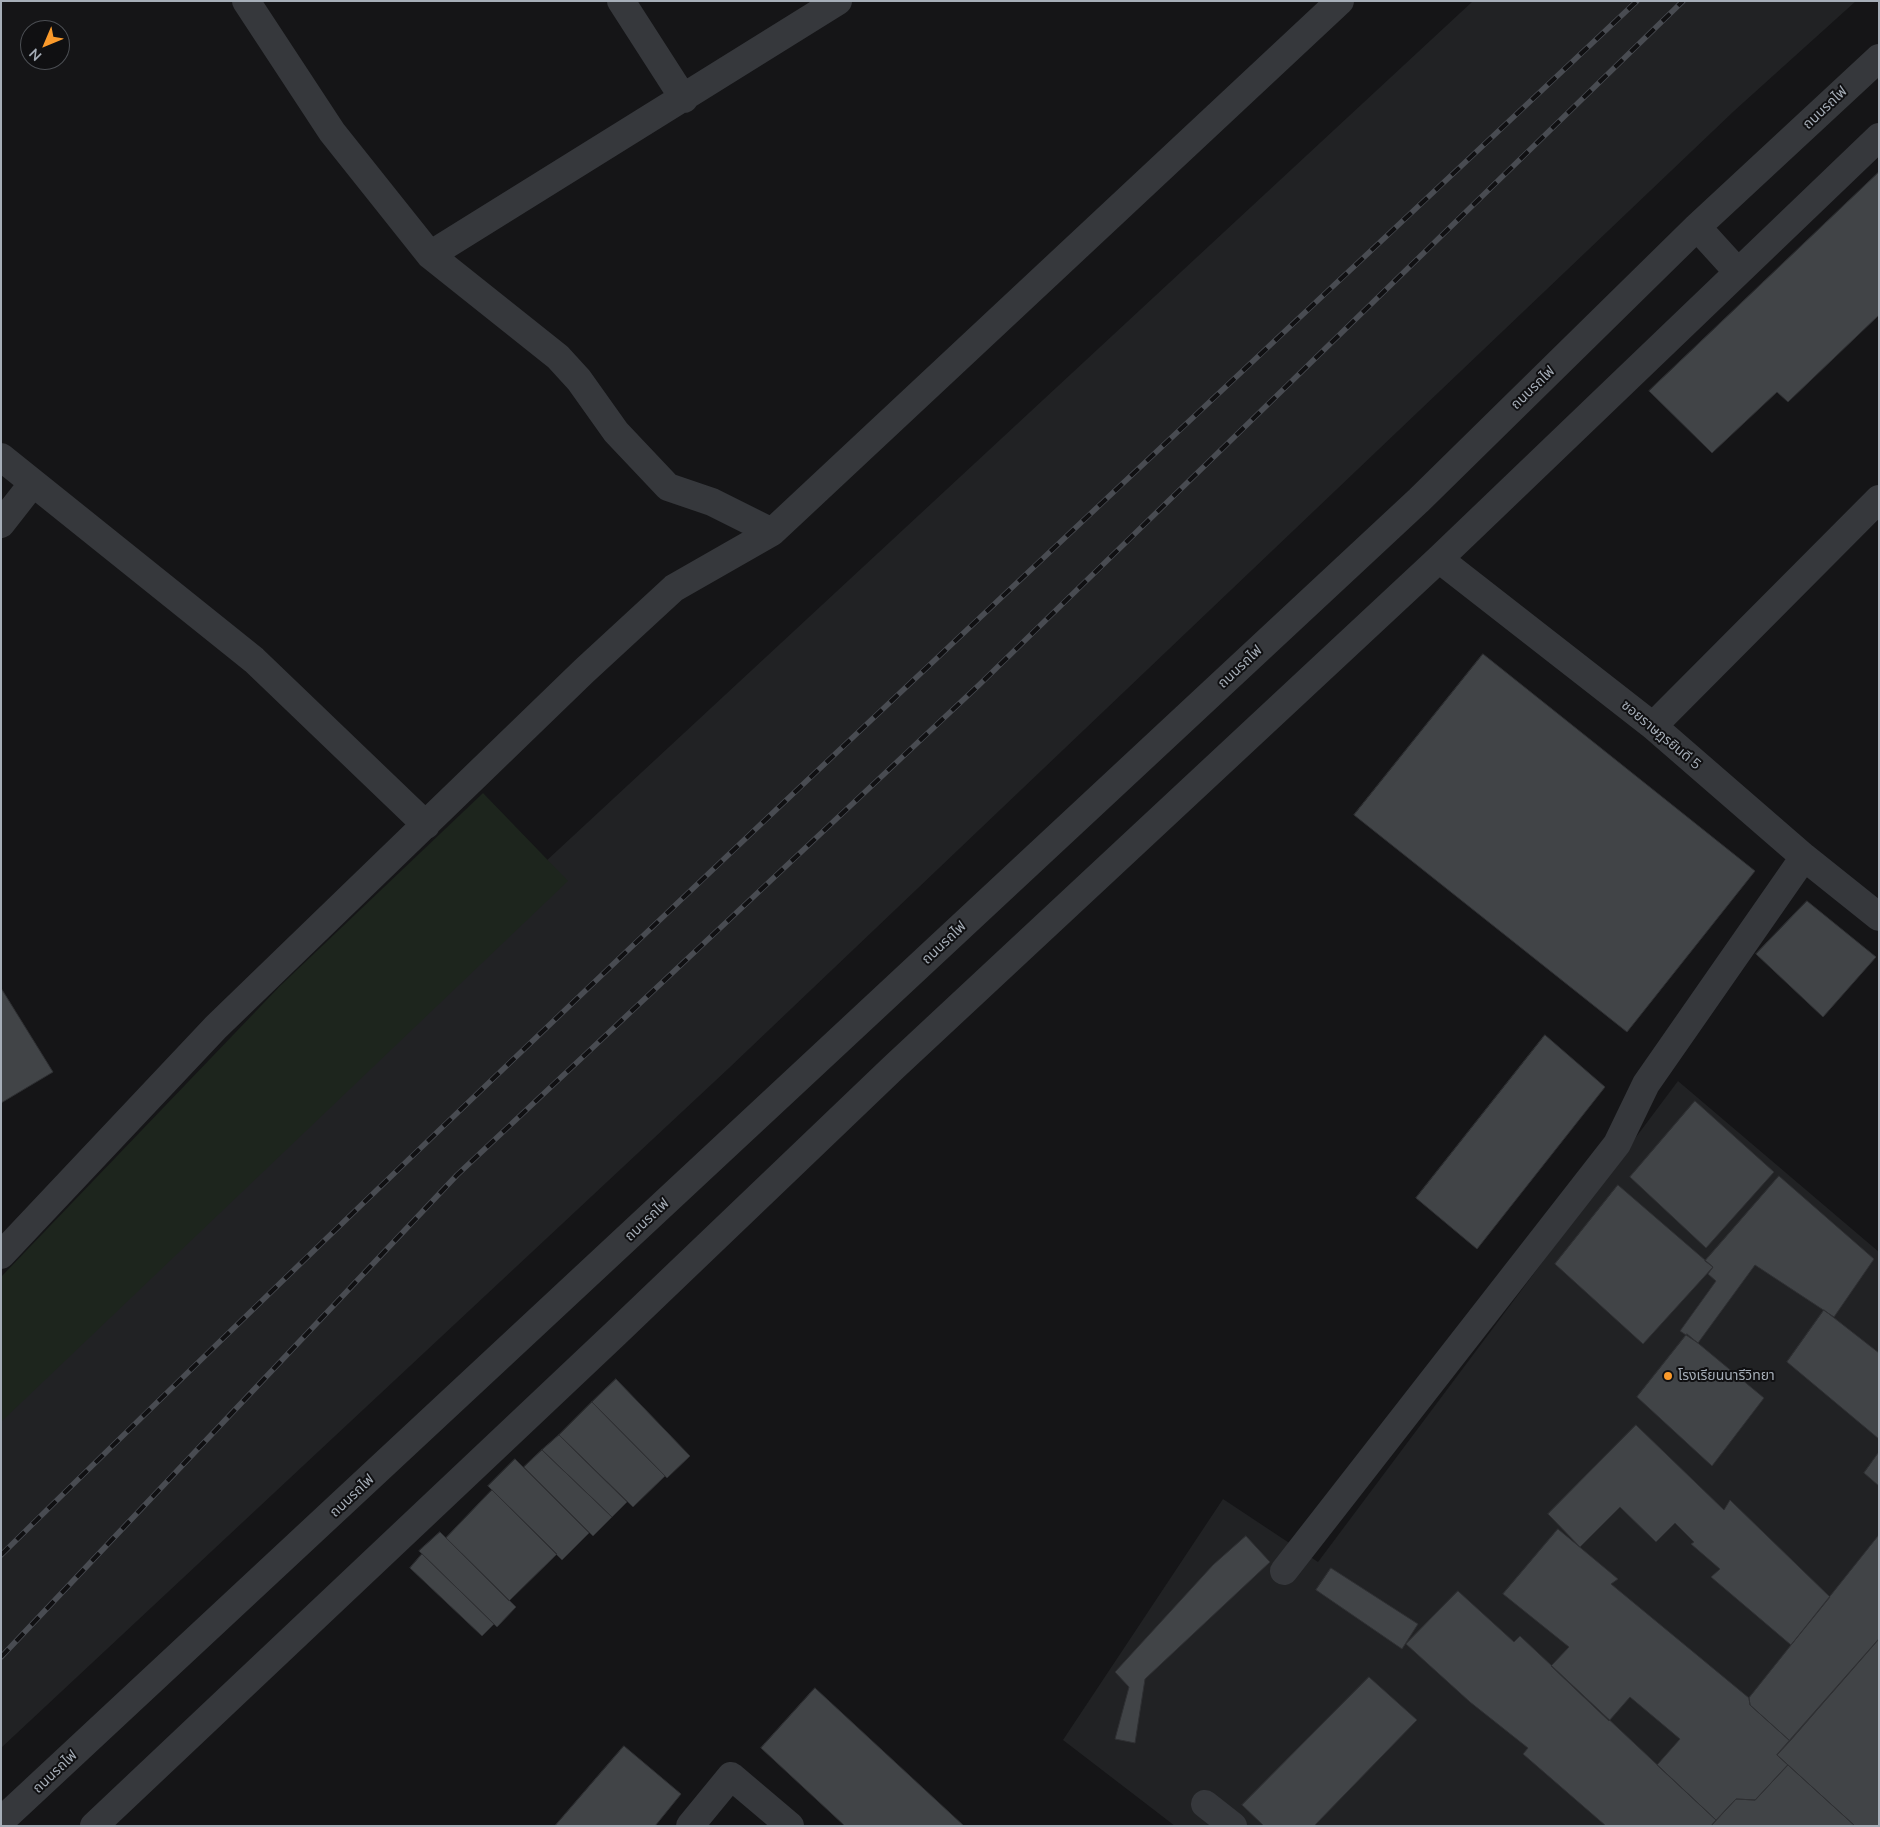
<!DOCTYPE html>
<html>
<head>
<meta charset="utf-8">
<style>
	body { margin:0 }
	#map { position:relative; width:1880px; height:1827px; overflow:hidden; background:#151517; font-family:Mulish,sans-serif }
	canvas { display:block }
	.frame { position:absolute; inset:0; border:2px solid #a6aeb8; pointer-events:none }
	.north { position:absolute; left:20px; top:20px; width:50px; height:50px; box-sizing:border-box; background:#101012; border:1px solid #4c4f54; border-radius:50%; rotate:225deg; font-size:14px; font-weight:700; line-height:20px; text-align:center; color:#a6aeb8 }
	.north::after { content:''; display:block; margin:auto; width:18px; height:22px; background:#fa9a2b; clip-path:polygon(50% 0,100% 100%,50% 72%,0 100%) }
</style>
</head>
<body>
<div id="map">
<canvas width="1880" height="1827"></canvas>
<div class="frame"></div>
<div class="north">N</div>
</div>
<script>
const ctx = document.querySelector('canvas').getContext('2d');
ctx.lineJoin = 'round';
function fill(path, color) { ctx.fillStyle = color; ctx.fill(path, 'evenodd'); }
function stroke(path, color, width, dash) { ctx.strokeStyle = color; ctx.lineWidth = width; ctx.lineCap = dash ? 'butt' : 'round'; ctx.setLineDash(dash || []); ctx.stroke(path); }
function drawText(font, color, halo, rows, align = 'center') {
  ctx.font = font + ' Mulish,"Noto Sans Thai",sans-serif'; ctx.lineWidth = 4; ctx.setLineDash([]); ctx.textBaseline = 'middle'; ctx.strokeStyle = halo; ctx.fillStyle = color; for (const [text, x, y, turn = 0] of rows) {
    ctx.save(); ctx.translate(x, y); ctx.rotate((+turn || 0) * Math.PI / 180); ctx.textAlign = isNaN(turn) ? turn : align; if (halo) ctx.strokeText(text, 0, 0); ctx.fillText(text, 0, 0); ctx.restore();
  }
}
fill(new Path2D(`
	M1473 1H1856L1734 111 729 1068 1 1748V1374L115 1261Z
	M1678 1081 1879 1252V1826H1175L1063 1740 1223 1499 1318 1562Z`), '#212224');
fill(new Path2D(`
	M483 793 568 881 1 1422V1277L280 986Z`), '#1d251d');
const building = new Path2D(`
	M1879 172V315L1788 402 1777 392 1712 453 1649 391Z
	M1483 654 1755 871 1627 1032 1354 815Z
	M1807 901 1876 957 1823 1017 1756 954Z
	M1 988 53 1072 1 1103Z
	M1545 1035 1605 1087 1477 1249 1416 1198Z
	M1695 1101 1774 1172 1706 1248 1630 1177Z
	M1779 1176 1874 1259 1834 1317 1755 1265 1698 1343 1680 1331 1716 1281 1708 1274 1713 1267 1705 1261Z
	M1618 1185 1713 1267 1643 1344 1555 1264Z
	M1824 1310 1879 1353V1439L1787 1362Z
	M1687 1334 1764 1398 1712 1466 1637 1397Z
	M616 1379 690 1456 667 1478 592 1402Z
	M592 1402 665 1476 633 1507 559 1435Z
	M1636 1425 1724 1510 1730 1500 1830 1597 1791 1645 1711 1577 1720 1569 1691 1544 1694 1542 1675 1523 1656 1542 1620 1507 1580 1547 1548 1514Z
	M559 1435 627 1502 612 1517 542 1450Z
	M542 1450 612 1517 593 1536 524 1467Z
	M1879 1452V1486L1864 1473Z
	M515 1459 589 1533 562 1560 488 1486Z
	M492 1490 557 1554 509 1601 446 1538Z
	M1558 1529 1618 1579 1611 1584 1749 1698 1750 1705 1790 1741 1777 1755 1788 1765 1755 1800 1736 1799 1716 1820 1657 1765 1680 1739 1630 1697 1609 1721 1551 1666 1569 1647 1503 1594Z
	M440 1532 516 1607 497 1627 419 1551Z
	M1879 1535V1639L1790 1741 1750 1705 1749 1698Z
	M1246 1536 1270 1562 1145 1679 1135 1743 1115 1739 1129 1687 1115 1672 1213 1565Z
	M422 1554 494 1624 482 1636 410 1568Z
	M1331 1568 1418 1624 1402 1649 1316 1590Z
	M1458 1591 1514 1642 1520 1636 1716 1820 1711 1826H1606L1523 1754 1528 1748 1470 1702 1406 1644Z
	M1879 1639V1826H1855L1777 1755Z
	M1369 1677 1417 1720 1314 1826H1264L1242 1805Z
	M815 1688 964 1826H845L761 1748Z
	M624 1746 681 1794 655 1826H555Z
	M1788 1765 1855 1826H1711L1736 1799 1755 1800Z`);
fill(building, '#414447');
stroke(building, '#2f3033', 1);
stroke(new Path2D(`
	M246 1 332 132 430 255 558 357 579 380 616 432 668 487 712 502 772 532
	M621 1 684 99
	M1697 227 1737 271
	M430 255 838 1
	M1 457 254 660 426 825
	M1 524 33 483
	M1439 559 1653 726 1804 857 1879 917
	M1653 726 1879 499
	M1 1255 216 1027 584 671 674 588 772 532 1340 1
	M1284 1571 1617 1144 1646 1084 1804 857
	M1205 1804 1233 1826
	M1 1821 1419 500 1697 227 1879 58
	M94 1826 616 1333 894 1067 1439 559 1879 137
	M690 1826 731 1776 790 1826`), '#36383c', 28);
const rail = new Path2D(`
	M1 1555C537 1028 1089 516 1637 1
	M1 1657 457 1175 979 685 1683 1`);
stroke(rail, '#494c52', 5.5);
stroke(rail, '#101012', 4, [11]);
for (const [x, y, r, color] of [
	[1668,1376,5,"#fa9a2b"]
]) { const dot = new Path2D(); dot.arc(x, y, r, 0, 2 * Math.PI); ctx.fillStyle = color; ctx.fill(dot); stroke(dot, '#101012', 2); }
drawText('14px', '#a6aeb8', '#101012', [
	["ถนนรถไฟ",1825,108,-43],
	["ถนนรถไฟ",1533,388,-44],
	["ถนนรถไฟ",1240,667,-43],
	["ซอยราษฎรยินดี 5",1661,735,40],
	["ถนนรถไฟ",944,943,-43],
	["ถนนรถไฟ",647,1220,-43],
	["ถนนรถไฟ",352,1496,-43],
	["ถนนรถไฟ",55,1772,-43]
]);
drawText('14px', '#a6aeb8', '#101012', [
	["โรงเรียนนารีวิทยา",1678,1376]
], 'left');
</script>
</body>
</html>
